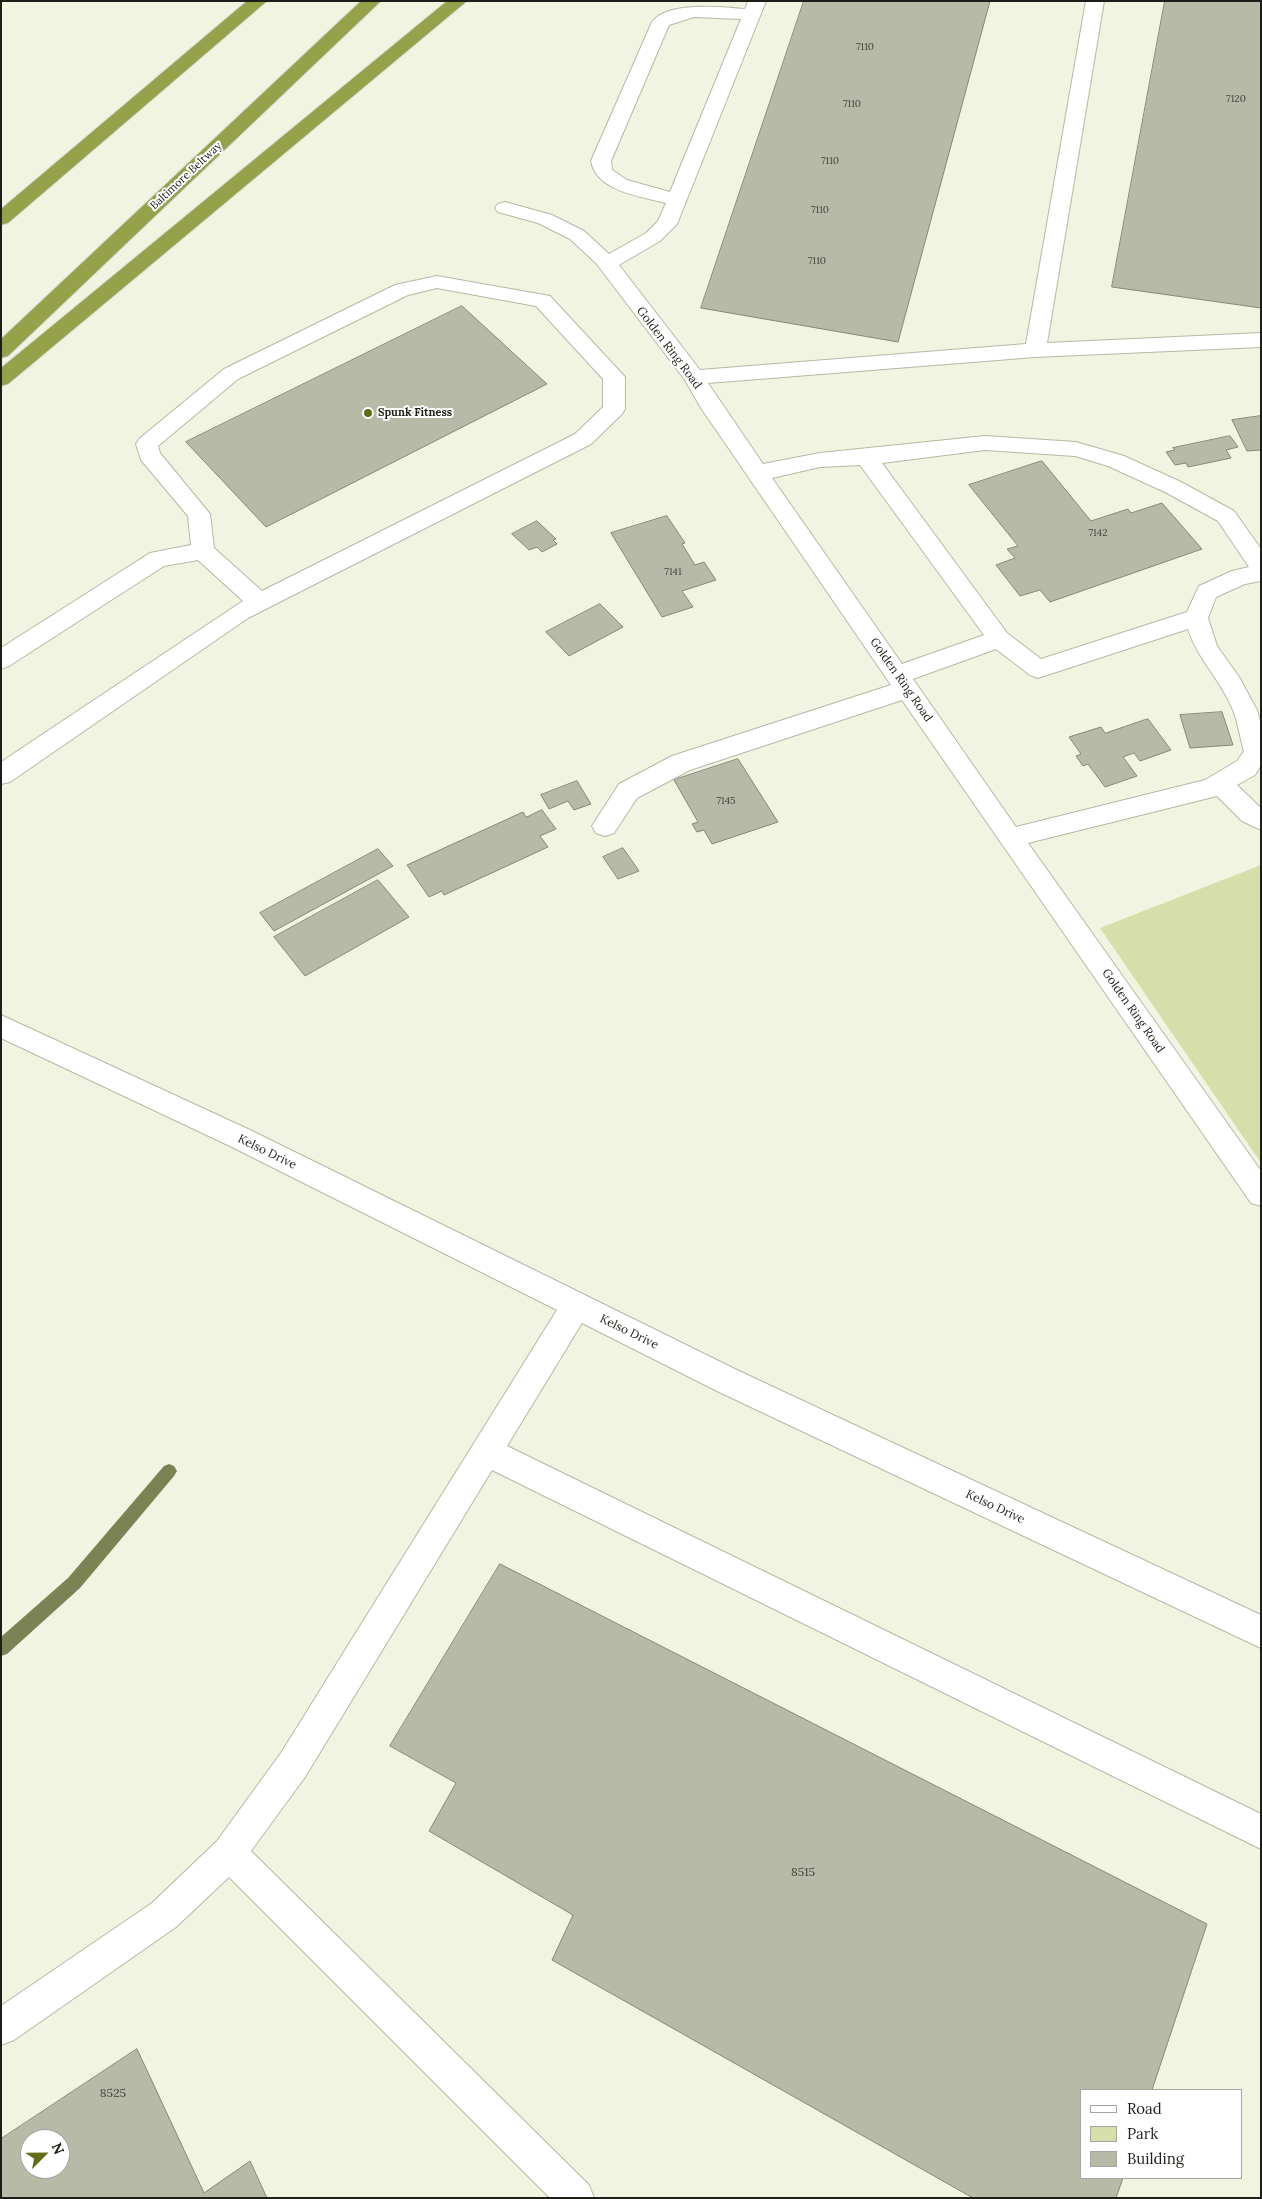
<!DOCTYPE html>
<html>
<head>
<meta charset="utf-8">
<style>
	body { margin:0 }
	#map { position:relative; width:1262px; height:2199px; overflow:hidden; background:#f0f4e0; font-family:Lora,serif }
	canvas { display:block }
	.frame { position:absolute; inset:0; border:2px solid #1d1e17; pointer-events:none }
	.legend { position:absolute; left:1080px; top:2089px; width:162px; height:90px; box-sizing:border-box; background:#fff; border:1px solid #a5a5a2; margin:0; padding:6px 9px; list-style:none; font-size:15px; color:#1d1e17 }
	.legend li { display:flex; align-items:center; gap:10px; height:25px }
	.legend b { width:25px; border:1px solid #a5a5a2 }
	.north { position:absolute; left:20px; top:2129px; width:50px; height:50px; box-sizing:border-box; background:#fff; border:1px solid #a5a5a2; border-radius:50%; rotate:67deg; font-size:14px; font-weight:700; line-height:20px; text-align:center; color:#1d1e17 }
	.north::after { content:''; display:block; margin:auto; width:18px; height:22px; background:#636c13; clip-path:polygon(50% 0,100% 100%,50% 72%,0 100%) }
</style>
</head>
<body>
<div id="map">
<canvas width="1262" height="2199"></canvas>
<div class="frame"></div>
<ul class="legend">
<li><b style="height:6px;background:#fff"></b>Road</li>
<li><b style="height:14px;background:#d6dfaa"></b>Park</li>
<li><b style="height:14px;background:#b6baa7"></b>Building</li>
</ul>
<div class="north">N</div>
</div>
<script>
const ctx = document.querySelector('canvas').getContext('2d');
ctx.lineJoin = 'round';
function fill(path, color) { ctx.fillStyle = color; ctx.fill(path, 'evenodd'); }
function stroke(path, color, width, dash) { ctx.strokeStyle = color; ctx.lineWidth = width; ctx.lineCap = dash ? 'butt' : 'round'; ctx.setLineDash(dash || []); ctx.stroke(path); }
function drawText(font, color, halo, rows, align = 'center') {
  ctx.font = font + ' Lora,serif'; ctx.lineWidth = 4; ctx.setLineDash([]); ctx.textBaseline = 'middle'; ctx.strokeStyle = halo; ctx.fillStyle = color; for (const [text, x, y, turn = 0] of rows) {
    ctx.save(); ctx.translate(x, y); ctx.rotate((+turn || 0) * Math.PI / 180); ctx.textAlign = isNaN(turn) ? turn : align; if (halo) ctx.strokeText(text, 0, 0); ctx.fillText(text, 0, 0); ctx.restore();
  }
}
fill(new Path2D(`
	M1261 865V1163L1100 928Z`), '#d6dfaa');
fill(new Path2D(`
	M169 1464 174 1466 177 1471 174 1476 80 1588 7 1654 1 1656V1637L68 1578 164 1466Z`), '#7b8253');
const building = new Path2D(`
	M804 1H990L898 342 701 308Z
	M1165 1H1261V308L1112 287Z
	M462 306 547 384 266 527 186 442Z
	M1261 416V450L1247 451 1232 420Z
	M1230 436 1238 447 1226 450 1231 458 1188 467 1186 463 1175 465 1166 452 1175 450 1173 448Z
	M1042 461 1091 521 1128 509 1131 513 1162 503 1202 549 1050 602 1040 590 1020 596 996 565 1015 558 1007 549 1018 546 969 485Z
	M667 516 685 543 682 544 695 565 704 562 716 580 682 591 693 607 662 617 611 533Z
	M537 521 556 539 553 540 557 544 542 552 537 547 529 550 512 534Z
	M600 604 623 627 569 656 546 632Z
	M1222 712 1233 745 1190 748 1180 715Z
	M1148 719 1171 750 1140 761 1134 753 1123 757 1137 776 1105 787 1088 764 1083 766 1076 756 1081 754 1069 737 1101 727 1105 733Z
	M738 759 778 822 712 844 704 830 697 832 692 824 698 822 674 780Z
	M577 781 591 804 574 810 568 801 549 809 541 795Z
	M542 810 556 829 540 836 548 847 444 895 442 891 429 897 407 865 523 812 526 817Z
	M623 848 639 871 618 879 603 857Z
	M378 849 393 866 274 931 260 913Z
	M378 880 409 917 305 976 274 937Z
	M500 1564 1207 1924 1152 2090H1081V2178H1123L1116 2198H973L552 1960 573 1915 429 1831 456 1783 390 1746Z
	M137 2049 204 2193 250 2161 267 2198H1V2139ZM30 2139H60V2169H30Z`);
fill(building, '#b6baa7');
stroke(building, '#848875', 1);
const minor = new Path2D(`
	M748 1H766L677 224 660 241 619 265 700 370 1026 344 1086 1H1104L1047 343 1261 333V347L1035 357 708 383 763 464 820 453 985 436 1076 442 1124 456 1181 482 1234 511 1261 549V581L1245 584 1216 597 1208 618 1217 646 1239 677 1257 710 1261 724V765L1255 775 1237 785 1261 808V830L1242 821 1217 796 1028 843 1261 1171V1206L1251 1203 902 700 690 770 637 798 614 833 605 836 596 833 592 826 619 784 672 756 891 685 701 408 685 380 596 263 570 239 538 223 498 212 495 208 498 204 505 202 552 215 584 231 609 254 646 233 658 221 666 203C640 196 597 192 591 161L652 22C667 1 722 7 745 9ZM694 17 741 19 670 192 627 180 612 170 611 161 669 25ZM985 450 1075 456 1108 466 1165 492 1218 521 1249 567 1232 571 1199 586 1187 612 1041 659 1007 633 882 463ZM860 465 984 635 902 664 772 478 820 467ZM1188 629C1198 660 1221 680 1233 710 1238 723 1240 738 1244 751L1237 761 1205 780 1016 827 913 679 996 649 1030 675 1038 678Z
	M437 276 550 296 625 377V409L622 414 591 444 248 618 10 782 1 784V762L243 601 198 560 164 566 9 666 1 669V648L150 553 191 545 188 516 141 460 136 444 139 439 224 369 395 285ZM437 288 536 306 603 379V407L575 434 262 591 214 548 210 514 160 453 158 446 238 379 408 295Z
	M1 1015 250 1130 739 1371 1261 1615V1648L717 1391 582 1323 507 1446 1261 1814V1849L492 1470 305 1777 251 1851 589 2185 594 2198H550L229 1877 176 1927 14 2040 1 2045V2006L152 1903 217 1841 281 1753 557 1310 230 1146 1 1038Z`);
const highway = new Path2D(`
	M247 1H267L8 223 1 225V209Z
	M361 1H381L8 356 1 358V339Z
	M447 1H467L8 384 1 386V368Z`);
stroke(minor, '#b5b9a5', 2);
stroke(highway, '#dbdbda', 2);
fill(minor, '#fff');
fill(highway, '#96a249');
for (const [x, y, r, color] of [
	[368,413,5,"#636c13"]
]) { const dot = new Path2D(); dot.arc(x, y, r, 0, 2 * Math.PI); ctx.fillStyle = color; ctx.fill(dot); stroke(dot, '#fff', 2); }
drawText('10px', '#43453b', null, [
	["7110",865,47],
	["7120",1236,99],
	["7110",852,104],
	["7110",830,161],
	["7110",820,210],
	["7110",817,261],
	["7142",1098,533],
	["7141",673,572],
	["7145",726,801]
]);
drawText('11px', '#1d1e17', '#fff', [
	["Baltimore Beltway",186,176,-43]
]);
drawText('bold 11px', '#1d1e17', '#fff', [
	["Spunk Fitness",378,413]
], 'left');
drawText('12px', '#1d1e17', '#fff', [
	["Golden Ring Road",669,348,53],
	["Golden Ring Road",901,680,55],
	["Golden Ring Road",1133,1011,55],
	["Kelso Drive",267,1152,26],
	["Kelso Drive",629,1332,26],
	["Kelso Drive",995,1507,25]
]);
drawText('12px', '#43453b', null, [
	["8515",803,1873],
	["8525",113,2094]
]);
</script>
</body>
</html>
